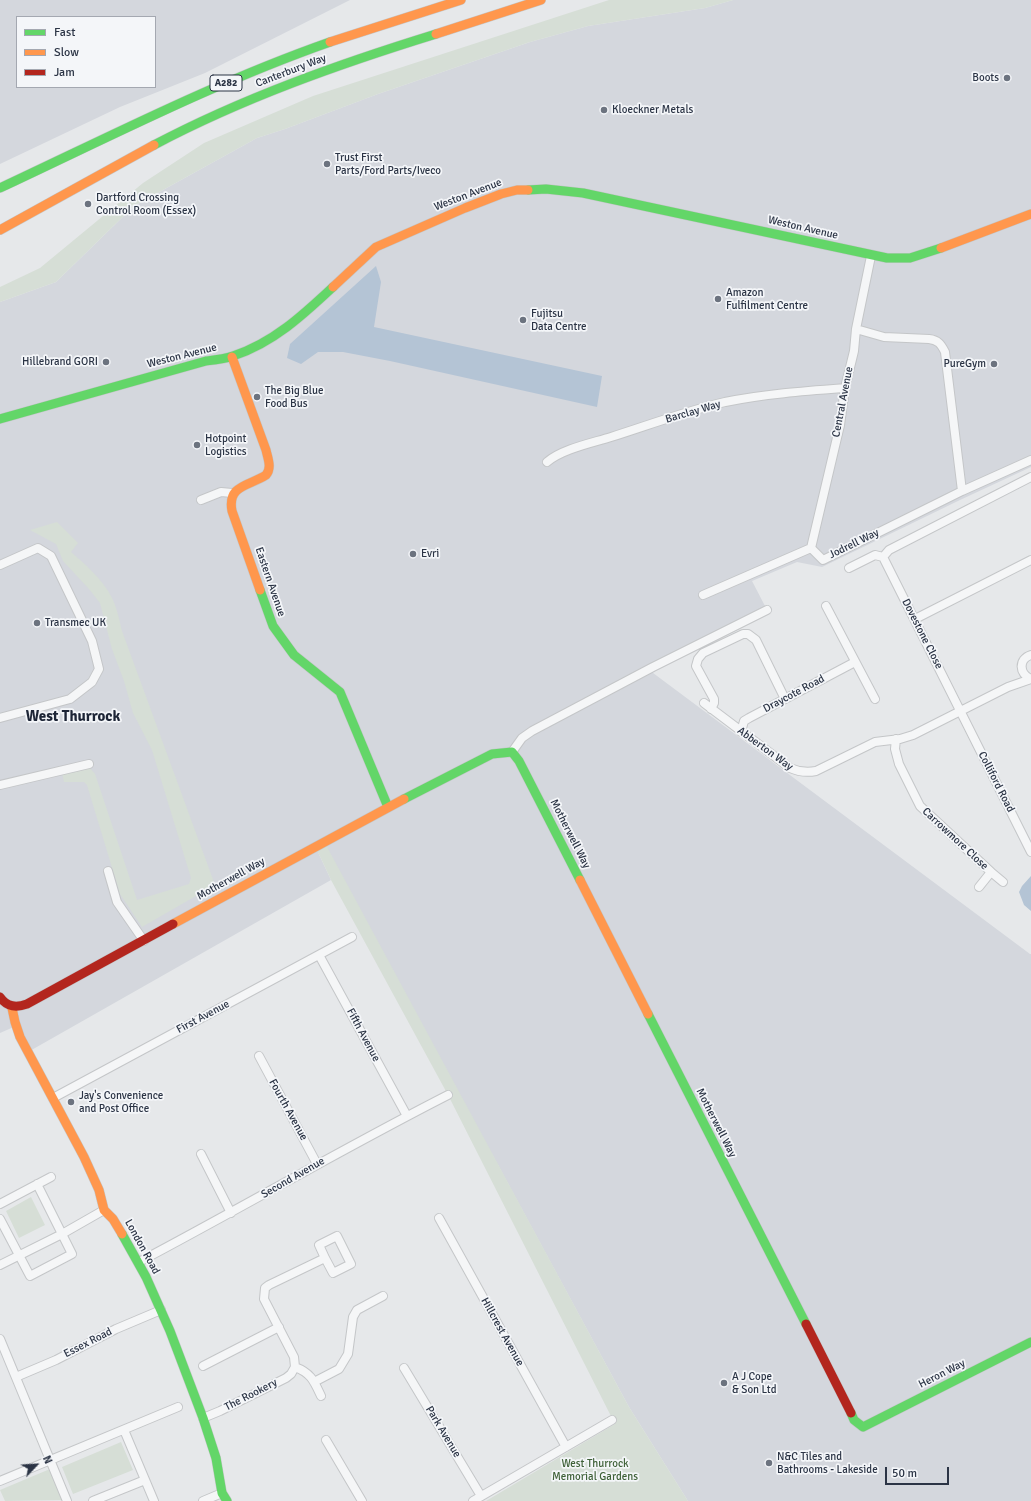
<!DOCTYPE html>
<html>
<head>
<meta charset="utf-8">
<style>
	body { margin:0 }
	#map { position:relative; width:1031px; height:1501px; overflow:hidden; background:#e6e8ea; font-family:Signika,sans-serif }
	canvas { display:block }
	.legend { position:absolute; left:16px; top:16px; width:140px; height:72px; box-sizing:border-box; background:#f4f6f9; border:1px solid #a4a8b1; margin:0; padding:5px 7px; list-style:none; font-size:12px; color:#2b3445 }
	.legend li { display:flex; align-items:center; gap:8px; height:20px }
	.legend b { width:20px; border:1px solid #a4a8b1 }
	.north { position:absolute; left:16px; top:1445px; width:40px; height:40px; -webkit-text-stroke:3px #f4f6f9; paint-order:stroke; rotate:65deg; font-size:11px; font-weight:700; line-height:16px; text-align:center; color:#2b3445 }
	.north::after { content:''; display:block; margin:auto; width:14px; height:18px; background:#2b3445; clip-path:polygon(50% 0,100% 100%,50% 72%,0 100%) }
	.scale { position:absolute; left:885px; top:1467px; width:64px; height:18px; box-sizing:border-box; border:2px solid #2b3445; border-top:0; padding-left:5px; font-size:12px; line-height:14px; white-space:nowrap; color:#2b3445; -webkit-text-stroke:3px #f4f6f9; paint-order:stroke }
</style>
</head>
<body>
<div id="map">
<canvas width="1031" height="1501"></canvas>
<ul class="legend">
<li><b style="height:5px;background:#63d668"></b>Fast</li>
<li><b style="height:5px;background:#ff974d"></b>Slow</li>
<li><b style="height:5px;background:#b3261e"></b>Jam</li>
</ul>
<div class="north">N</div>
<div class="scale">50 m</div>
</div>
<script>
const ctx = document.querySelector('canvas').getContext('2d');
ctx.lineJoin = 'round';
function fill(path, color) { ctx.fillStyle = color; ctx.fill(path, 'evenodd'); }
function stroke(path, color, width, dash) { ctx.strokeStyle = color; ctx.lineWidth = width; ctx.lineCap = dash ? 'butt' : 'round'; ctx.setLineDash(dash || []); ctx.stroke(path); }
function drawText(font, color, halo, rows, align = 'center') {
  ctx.font = font + ' Signika,sans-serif'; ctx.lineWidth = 3.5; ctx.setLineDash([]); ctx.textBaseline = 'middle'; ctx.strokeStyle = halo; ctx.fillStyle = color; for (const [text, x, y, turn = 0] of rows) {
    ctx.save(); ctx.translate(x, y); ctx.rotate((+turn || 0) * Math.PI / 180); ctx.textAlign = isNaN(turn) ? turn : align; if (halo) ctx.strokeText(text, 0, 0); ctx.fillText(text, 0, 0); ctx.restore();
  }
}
fill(new Path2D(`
	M0 0H350L205 73 120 107 0 164ZM17 17H155V87H17Z
	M733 0H1031V467L960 500 822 567 797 562 752 581 765 606 645 667 1030 954H1031V1501H688L629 1407 499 1167 317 850 331 880 28 1052 16 1026 0 1033V302L56 282 134 206 257 138 285 129 378 94 530 42 588 26 705 8Z`), '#d4d7dd');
fill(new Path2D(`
	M609 0H733L705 8 588 26 530 42 378 94 285 129 257 138 134 206 56 282 0 302V287L40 268 143 183 204 143 313 96Z
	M57 522 78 543 71 552C84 563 103 580 111 596 117 607 119 619 122 631L215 885 142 927 120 894 87 785 84 782H64L62 773 89 767 95 774 137 900 189 884 191 878 152 750 133 713 124 681 112 649 100 603 89 589 63 561 56 544 30 530Z
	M326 845 629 1407 688 1501H486L615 1424 448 1095 331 880 317 850Z
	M31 1197 45 1225 19 1238 6 1211Z
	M121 1442 133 1470 73 1494 62 1467Z
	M50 1469 62 1500 5 1501 0 1490Z`), '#d6ded6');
fill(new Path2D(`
	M376 266 381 282 374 327 602 376 597 407 390 361 343 352H318L301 364 287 358 290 344Z
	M1031 876V911L1024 905 1019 892 1022 886Z`), '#b4c4d5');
const street = new Path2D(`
	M856 329 884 337 929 339C938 340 941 344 945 352L962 491
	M547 462C562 449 592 443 611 437 649 425 686 411 725 402 764 394 805 391 845 388
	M201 500 221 492 232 493
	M811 548 840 425 845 388 854 351 856 329 871 256
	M883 557 1031 852
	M0 565 38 548 51 556 92 641 99 669 92 682 70 699 0 718
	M849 568 875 555 883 557 889 550 1031 477
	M703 595 811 548 823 560 962 491 1031 460
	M826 606 875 699
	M915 619 1031 560
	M1031 655C1018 659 1019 674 1031 679
	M704 703 790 768C799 772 806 773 816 771L875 742 900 739 913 735 1008 687 1031 679
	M711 709 714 703V699L696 666 698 659 703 653 743 634H748L756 640 785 699
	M741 732 744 721 749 718 855 662
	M896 739 895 749 899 764 920 806 991 872 979 887
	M512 752 522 738 532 731 653 667 767 610
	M0 785 89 764
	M108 871 117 902 144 941
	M991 872 1003 882
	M319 955 407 1116
	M259 1056 317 1164
	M53 1098 352 937
	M201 1154 231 1213
	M0 1204 51 1177
	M439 1218 566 1447
	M0 1219 30 1276 72 1254 37 1184
	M139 1262C243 1207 344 1148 448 1095
	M0 1265 62 1234 104 1210
	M0 1339 67 1501
	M203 1366 279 1327
	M295 1367 294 1357 264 1299 265 1288 269 1285 325 1258 319 1245 337 1236 351 1264 333 1273 325 1258
	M295 1367C311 1373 314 1381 321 1396
	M404 1368 481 1496
	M16 1377 56 1360 116 1329 161 1310
	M314 1382 339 1369 348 1354 353 1317 357 1310 383 1296
	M203 1418 220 1411 286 1378 291 1374 295 1367
	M124 1430 154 1501
	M326 1440 362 1501
	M0 1481 178 1407
	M93 1501 145 1480
	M203 1501 222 1493
	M473 1501 612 1420`);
const fast = new Path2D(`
	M154 145C243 98 339 64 436 34
	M0 188C109 137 216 82 330 42
	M528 190 546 189 583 193 887 258H910L941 248
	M0 419 206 361C215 360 225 359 233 356 273 343 303 315 333 287
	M260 590 273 626 294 655 340 692 388 807
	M404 799 492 754 512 752 519 761 580 880
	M648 1014 806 1324
	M122 1234 146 1277 170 1331 203 1418 216 1458 222 1493 227 1501
	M851 1413 854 1420 863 1427 1031 1342`);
const slow = new Path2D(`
	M436 34 541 0
	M330 42 461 0
	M0 230 154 145
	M941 248 1031 214
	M333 287 376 247 465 208 501 194 517 190H528
	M232 357 266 450C268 459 272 468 266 475 249 486 227 485 232 511L260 590
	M580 880 648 1014
	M173 924 404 799
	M12 1008 15 1022 20 1037 84 1157 99 1190 104 1210 113 1219 122 1234`);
const jam = new Path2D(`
	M0 997C7 1007 16 1008 27 1004L173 924
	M806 1324 851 1413`);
stroke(street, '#c4c6c8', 10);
stroke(fast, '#c4c6c8', 10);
stroke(slow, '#c4c6c8', 10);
stroke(jam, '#c4c6c8', 10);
stroke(street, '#f5f6f7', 8);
stroke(fast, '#63d668', 9);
stroke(slow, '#ff974d', 9);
stroke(jam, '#b3261e', 9);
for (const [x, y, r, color] of [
	[1007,78,4,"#6c737f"],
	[604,110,4,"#6c737f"],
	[327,164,4,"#6c737f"],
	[88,204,4,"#6c737f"],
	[718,299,4,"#6c737f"],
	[523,320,4,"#6c737f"],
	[106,362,4,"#6c737f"],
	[994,364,4,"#6c737f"],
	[257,397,4,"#6c737f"],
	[197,445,4,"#6c737f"],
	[413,554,4,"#6c737f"],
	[37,623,4,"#6c737f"],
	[71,1102,4,"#6c737f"],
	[724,1383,4,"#6c737f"],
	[769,1463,4,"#6c737f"]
]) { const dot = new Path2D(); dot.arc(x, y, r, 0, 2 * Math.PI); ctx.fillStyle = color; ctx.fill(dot); stroke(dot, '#f4f6f9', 1.5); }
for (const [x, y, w] of [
	[226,83,32]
]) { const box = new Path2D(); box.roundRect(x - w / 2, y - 8, w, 16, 3); ctx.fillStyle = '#f4f6f9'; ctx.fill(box); stroke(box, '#2b3445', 1); }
drawText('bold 10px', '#2b3445', null, [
	["A282",226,83]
]);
drawText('11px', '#2b3445', '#f4f6f9', [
	["Canterbury Way",291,71,-21],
	["Weston Avenue",468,195,-21],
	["Weston Avenue",803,228,13],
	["Weston Avenue",182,356,-14],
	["Central Avenue",843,402,-79],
	["Barclay Way",693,412,-16],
	["Jodrell Way",854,544,-26],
	["Eastern Avenue",270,582,71],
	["Dovestone Close",922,634,63],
	["Draycote Road",794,694,-28],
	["Abberton Way",765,749,36],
	["Colliford Road",996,782,63],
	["Motherwell Way",570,834,63],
	["Carrowmore Close",955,839,43],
	["Motherwell Way",231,879,-29],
	["First Avenue",203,1017,-28],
	["Fifth Avenue",363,1035,62],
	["Fourth Avenue",288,1110,61],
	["Motherwell Way",716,1123,63],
	["Second Avenue",293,1178,-30],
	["London Road",142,1247,61],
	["Hillcrest Avenue",502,1332,61],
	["Essex Road",88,1343,-27],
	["Heron Way",942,1374,-27],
	["The Rookery",251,1395,-27],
	["Park Avenue",443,1432,59]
]);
drawText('11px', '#2b3445', '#f4f6f9', [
	["Boots",999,78,"right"],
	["Kloeckner Metals",612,110],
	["Trust First",335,158],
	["Parts/Ford Parts/Iveco",335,171],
	["Dartford Crossing",96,198],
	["Control Room (Essex)",96,211],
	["Amazon",726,293],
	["Fulfilment Centre",726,306],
	["Fujitsu",531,314],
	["Data Centre",531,327],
	["Hillebrand GORI",98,362,"right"],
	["PureGym",986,364,"right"],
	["The Big Blue",265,391],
	["Food Bus",265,404],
	["Hotpoint",205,439],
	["Logistics",205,452],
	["Evri",421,554],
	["Transmec UK",45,623],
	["Jay's Convenience",79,1096],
	["and Post Office",79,1109],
	["A J Cope",732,1377],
	["& Son Ltd",732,1390],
	["N&C Tiles and",777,1457],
	["Bathrooms - Lakeside",777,1470]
], 'left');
drawText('11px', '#3f6138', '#f4f6f9', [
	["West Thurrock",595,1464],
	["Memorial Gardens",595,1477]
]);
drawText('bold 15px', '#1d2536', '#f4f6f9', [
	["West Thurrock",73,717]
]);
</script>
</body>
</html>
